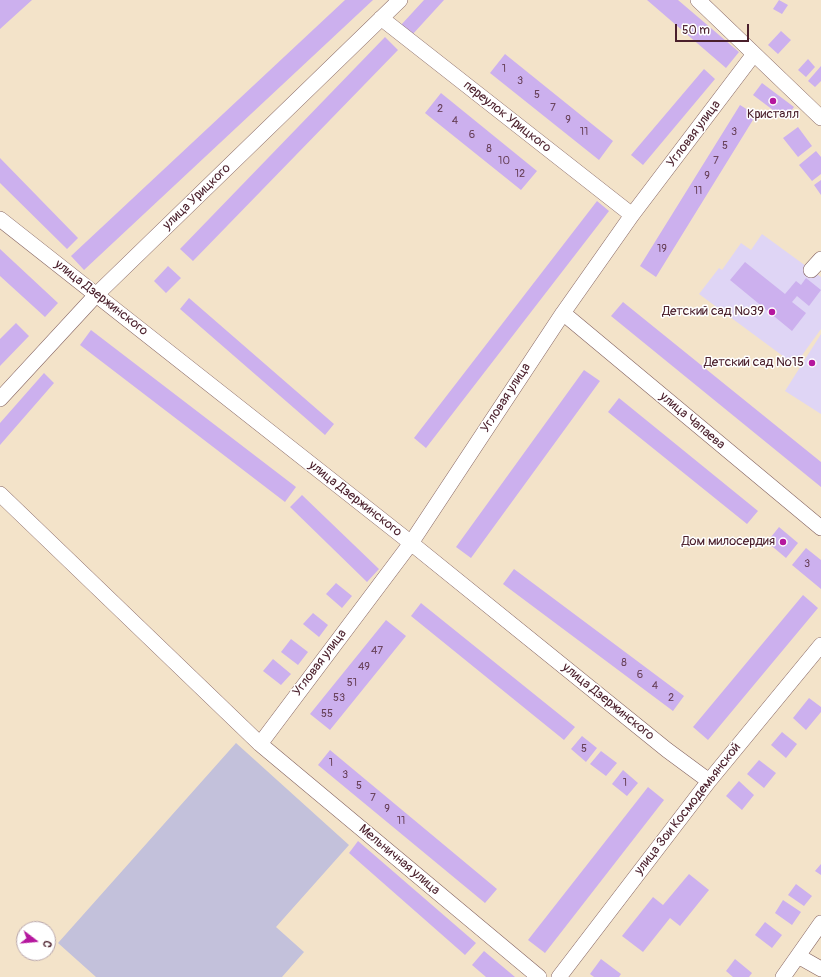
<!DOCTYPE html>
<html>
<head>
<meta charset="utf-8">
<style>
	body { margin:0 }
	#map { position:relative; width:821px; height:977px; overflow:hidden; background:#f3e3c9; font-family:Pangolin,sans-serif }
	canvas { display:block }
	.north { position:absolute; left:16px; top:921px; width:40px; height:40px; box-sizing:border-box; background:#fff; border:1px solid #b7a5aa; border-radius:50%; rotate:106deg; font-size:11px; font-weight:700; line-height:16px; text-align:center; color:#4a1f2b }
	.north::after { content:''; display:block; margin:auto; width:14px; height:18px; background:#b5179e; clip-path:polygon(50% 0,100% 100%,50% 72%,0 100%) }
	.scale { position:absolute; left:675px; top:24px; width:74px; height:18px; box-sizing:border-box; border:2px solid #4a1f2b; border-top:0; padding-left:5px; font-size:12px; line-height:14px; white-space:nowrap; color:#4a1f2b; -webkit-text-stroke:3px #fff; paint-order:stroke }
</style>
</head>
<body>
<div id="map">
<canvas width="821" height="977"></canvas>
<div class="north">С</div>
<div class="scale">50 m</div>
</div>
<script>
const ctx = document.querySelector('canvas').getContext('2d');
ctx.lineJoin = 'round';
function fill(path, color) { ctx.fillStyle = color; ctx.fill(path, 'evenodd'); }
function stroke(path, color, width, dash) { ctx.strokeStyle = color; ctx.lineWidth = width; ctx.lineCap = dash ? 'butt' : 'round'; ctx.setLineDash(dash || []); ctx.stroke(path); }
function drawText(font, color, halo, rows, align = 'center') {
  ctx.font = font + ' Pangolin,sans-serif'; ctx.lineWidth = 3; ctx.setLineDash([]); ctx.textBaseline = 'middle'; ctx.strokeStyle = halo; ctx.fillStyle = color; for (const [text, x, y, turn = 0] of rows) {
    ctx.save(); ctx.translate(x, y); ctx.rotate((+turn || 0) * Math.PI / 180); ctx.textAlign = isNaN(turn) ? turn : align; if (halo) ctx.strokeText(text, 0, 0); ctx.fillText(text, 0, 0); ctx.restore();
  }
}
fill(new Path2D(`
	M762 234 821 277V329L795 365 699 294 719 268 722 270 741 243 751 250Z
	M821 334V414L785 391Z`), '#dfd5f5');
fill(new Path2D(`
	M236 743 349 845 276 927 304 952 282 977H96L58 943Z`), '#c3c1db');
fill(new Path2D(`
	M0 0H32L0 29Z
	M345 0H373L84 270 71 256Z
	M424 0H444L412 35 401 25Z
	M647 0H678L739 52 726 68Z
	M779 0 788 5 782 14 773 9Z
	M781 31 791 40 778 54 768 45Z
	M385 37 398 50 193 261 180 249Z
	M505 54 613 141 599 160 490 73Z
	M808 59 815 67 806 77 798 70Z
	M821 66V81L815 87 808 81Z
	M704 69 715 79 643 165 631 155Z
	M762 83 794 107 785 119 753 95Z
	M441 93 537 171 521 190 425 113Z
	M740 105 756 115 656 277 640 266Z
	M798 127 812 146 798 157 783 138Z
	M816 151 821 157V174L812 181 799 165Z
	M0 158 78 238 67 249 0 183Z
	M821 180V195L814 185Z
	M597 201 609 211 426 448 414 438Z
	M0 249 58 303 45 317 0 276Z
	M745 262 785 294 796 281 801 285 806 278 821 290 809 306 797 296 792 302 806 313 792 331 730 280Z
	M168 266 181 278 166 293 154 281Z
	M189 298 334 424 325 435 180 309Z
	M623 302 821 462V487L611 316Z
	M16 323 29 336 0 366V339Z
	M91 330 296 487 285 502 80 345Z
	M584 370 600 381 471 558 456 547Z
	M44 373 54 383 0 445V423Z
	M619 398 758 511 747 524 608 412Z
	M302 495 379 569 367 582 290 507Z
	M779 527 798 543 786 558 767 542Z
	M806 548 821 560V589L792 565Z
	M514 569 684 696 673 711 503 584Z
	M336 583 352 596 342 608 326 594Z
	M803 595 818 608 708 740 693 727Z
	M421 603 575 727 564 740 411 616Z
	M313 613 328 625 319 637 303 624Z
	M386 620 406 636 330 730 310 714Z
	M291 639 308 652 298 665 281 652Z
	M273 659 291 674 281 685 263 671Z
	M809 698 821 707V712L806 730 793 718Z
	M782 732 797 744 786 758 771 745Z
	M582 736 597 748 586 762 571 749Z
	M330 750 497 889 485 903 318 765Z
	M601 751 617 763 606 776 590 764Z
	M759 760 776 773 764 788 747 774Z
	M623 770 638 783 627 796 612 784Z
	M739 781 754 795 742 810 726 796Z
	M648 787 664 800 545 953 528 940Z
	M358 841 476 943 465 955 349 853Z
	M821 864V875L815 871Z
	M689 874 709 890 680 926 670 918 643 952 622 936 653 897 663 905Z
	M796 884 812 896 804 906 788 895Z
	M783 900 801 912 792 925 775 913Z
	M765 922 782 935 772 948 755 935Z
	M484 951 515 977H486L472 965Z
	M601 959 621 974 619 977H594L590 974Z
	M735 959 752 973 749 977H733L726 971Z`), '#ccb0ee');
const minor = new Path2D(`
	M698 0 821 118
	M381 18 632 215
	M0 219 411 543 667 750 709 781
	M811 270 821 259
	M563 313 821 528
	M0 399 96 295 400 0
	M0 494 260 744 539 977
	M260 744 411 543 563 313 632 215 754 54
	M798 956 821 969
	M559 977 709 781 821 645
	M783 977 821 923`);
stroke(minor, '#856462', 16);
stroke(minor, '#fff', 15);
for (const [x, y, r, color] of [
	[773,101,4,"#b5179e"],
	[772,312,4,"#b5179e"],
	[812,363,4,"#b5179e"],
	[783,542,4,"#b5179e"]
]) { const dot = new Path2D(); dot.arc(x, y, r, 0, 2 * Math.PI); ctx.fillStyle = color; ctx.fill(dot); stroke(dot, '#fff', 1.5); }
drawText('11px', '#6a435c', null, [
	["1",504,69],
	["3",520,81],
	["5",537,95],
	["7",553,108],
	["2",440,109],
	["9",568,120],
	["4",455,121],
	["11",584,132],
	["3",734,132],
	["6",472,135],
	["5",725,146],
	["8",489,149],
	["10",504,161],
	["7",716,161],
	["12",520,174],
	["9",707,176],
	["11",698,191],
	["19",662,249],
	["3",807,564],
	["47",377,651],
	["8",624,663],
	["49",364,667],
	["6",640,675],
	["51",352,683],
	["4",655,686],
	["53",339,698],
	["2",671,698],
	["55",327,714],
	["5",584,749],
	["1",331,763],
	["3",345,775],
	["1",625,783],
	["5",359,786],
	["7",373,798],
	["9",387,809],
	["11",401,821]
]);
drawText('13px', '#4a1f2b', '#fff', [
	["Кристалл",773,115,"center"],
	["Детский сад №39",764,312],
	["Детский сад №15",804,363],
	["Дом милосердия",775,542]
], 'right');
drawText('13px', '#4a1f2b', '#fff', [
	["переулок Урицкого",507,117,38],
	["Угловая улица",694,134,-53],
	["улица Урицкого",197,197,-44],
	["улица Дзержинского",101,298,38],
	["Угловая улица",506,398,-57],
	["улица Чапаева",692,421,40],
	["улица Дзержинского",355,499,38],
	["Угловая улица",320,663,-53],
	["улица Дзержинского",608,702,39],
	["улица Зои Космодемьянской",688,809,-52],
	["Мельничная улица",399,860,40]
]);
</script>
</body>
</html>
